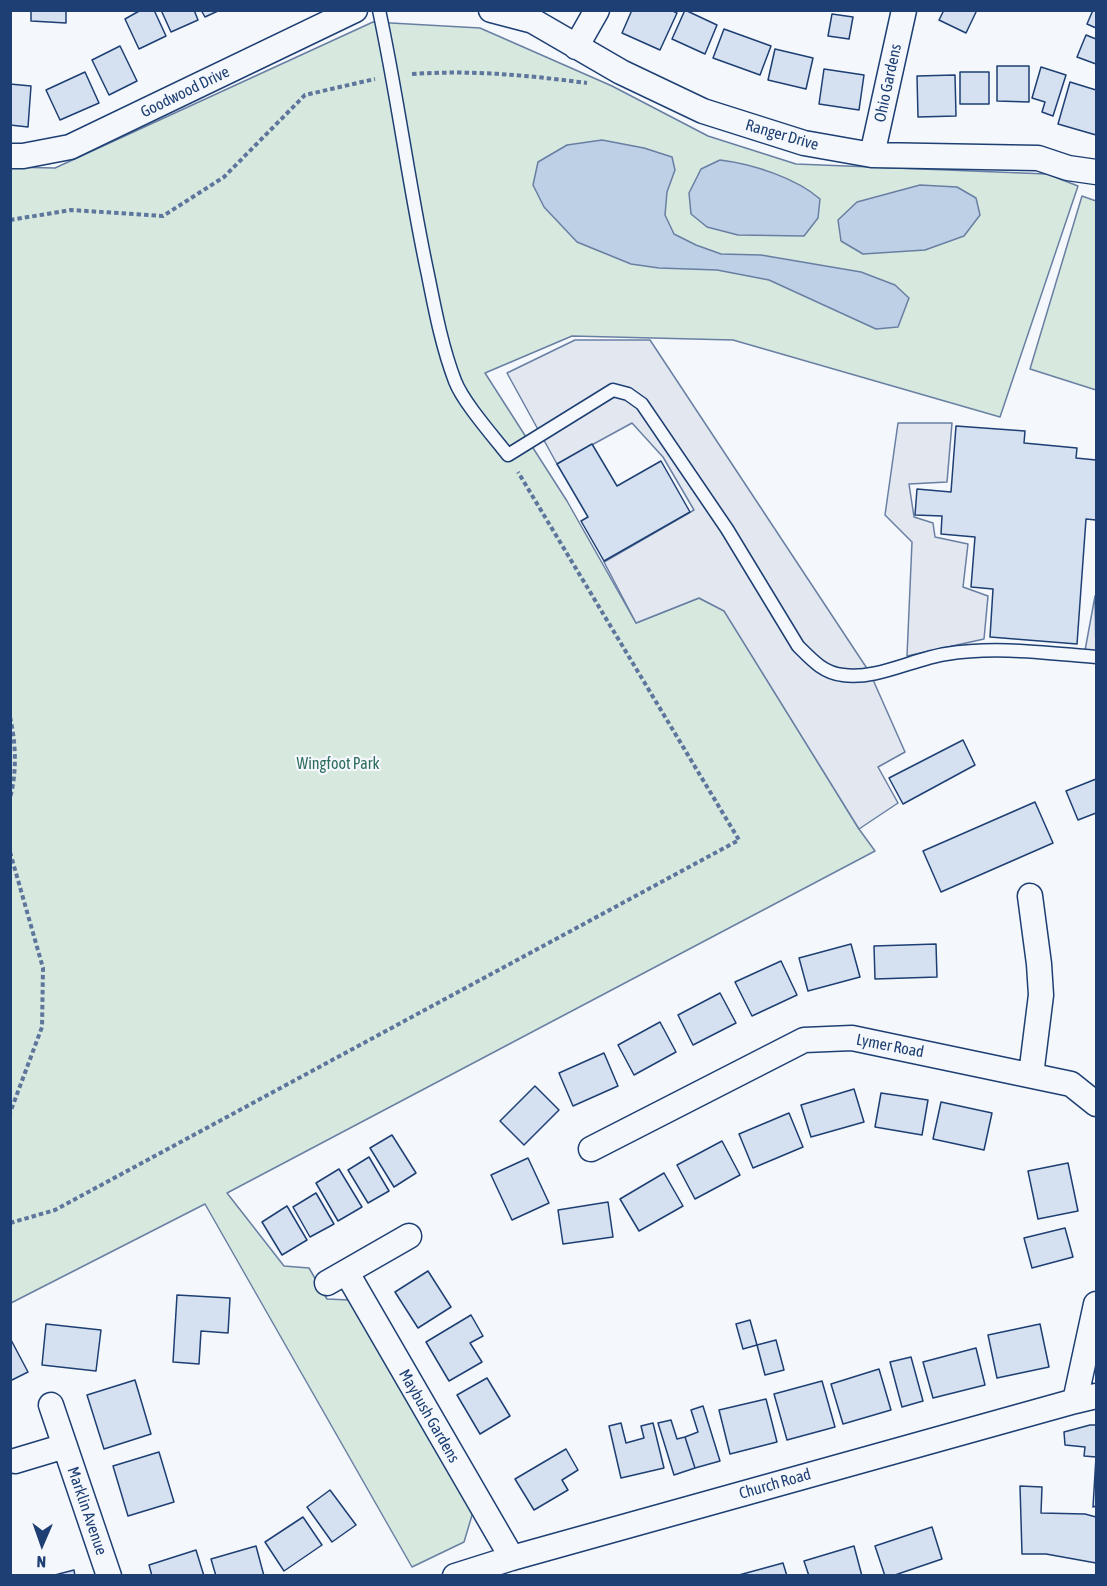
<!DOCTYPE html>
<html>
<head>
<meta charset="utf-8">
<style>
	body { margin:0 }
	#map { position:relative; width:1107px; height:1586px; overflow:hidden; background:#f4f7fb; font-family:"Asap Condensed",sans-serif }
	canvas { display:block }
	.frame { position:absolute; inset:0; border:12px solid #1d3f73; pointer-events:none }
	.north { position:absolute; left:12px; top:1514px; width:60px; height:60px; -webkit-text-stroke:4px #f4f7fb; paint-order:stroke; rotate:182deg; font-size:16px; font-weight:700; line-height:24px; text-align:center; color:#1d3f73 }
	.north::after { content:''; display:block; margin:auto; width:21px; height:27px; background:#1d3f73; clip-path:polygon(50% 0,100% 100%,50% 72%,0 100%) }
</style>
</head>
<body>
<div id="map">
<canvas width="1107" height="1586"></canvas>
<div class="frame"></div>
<div class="north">N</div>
</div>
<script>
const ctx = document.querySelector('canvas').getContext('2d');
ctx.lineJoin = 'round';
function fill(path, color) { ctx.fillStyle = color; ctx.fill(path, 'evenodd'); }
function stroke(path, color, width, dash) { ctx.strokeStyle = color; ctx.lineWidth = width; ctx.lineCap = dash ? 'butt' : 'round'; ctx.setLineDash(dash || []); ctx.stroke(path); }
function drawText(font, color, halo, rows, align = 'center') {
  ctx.font = font + ' "Asap Condensed",sans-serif'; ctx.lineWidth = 4.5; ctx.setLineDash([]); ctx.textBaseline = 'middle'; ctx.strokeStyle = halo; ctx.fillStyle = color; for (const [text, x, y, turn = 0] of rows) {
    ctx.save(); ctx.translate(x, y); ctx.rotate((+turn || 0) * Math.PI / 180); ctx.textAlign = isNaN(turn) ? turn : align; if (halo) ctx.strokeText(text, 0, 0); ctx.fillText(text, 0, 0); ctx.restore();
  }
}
const green = new Path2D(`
	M373 22 480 28 612 86 708 136 796 164 1047 174 1078 186 1000 417 733 340 572 336 485 373 567 501 636 623 699 598 725 611 859 829 875 851 227 1193 284 1266 309 1268 327 1299 349 1300 473 1512 464 1542 412 1567 205 1204 11 1303V167L55 168Z
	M1082 196 1096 201V390L1030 369Z`);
fill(green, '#d7e8df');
stroke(green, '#687fa3', 1.5);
const parking = new Path2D(`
	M575 340H650L870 673 905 752 878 767 898 803 859 829 724 611 699 598 636 623 604 562 694 510 663 457 632 423 557 464 507 373Z
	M898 423H952L947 482 909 484 914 517 933 523 935 537 968 544 963 587 988 596 984 639 907 656 912 542 885 515Z
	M1095 596 1096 656H1084Z`);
fill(parking, '#e3e8f0');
stroke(parking, '#687fa3', 1.5);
const water = new Path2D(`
	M602 140 644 148 672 157 675 170 667 192 665 215 674 234 696 245 721 254 761 255 861 272 895 285 909 298 898 327 876 329 769 280 717 270 659 268 631 264 577 242 544 207 533 185 538 162 567 145Z
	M720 160C753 164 796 178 820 199L818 218 804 236 738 235 707 227 691 214 689 193 701 169Z
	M920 185 957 187 976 198 980 215 964 236 925 250 863 254 841 241 838 220 857 202Z`);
fill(water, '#bed0e5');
stroke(water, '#687fa3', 1.5);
const building = new Path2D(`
	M31 10H66V23L31 21Z
	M141 10H154L166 36 139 49 125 19Z
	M161 10H194L198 20 171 32Z
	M201 10H220L205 17Z
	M632 10H671L677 13 660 50 622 33Z
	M685 10 717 25 705 54 672 39Z
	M944 10H977L966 33 939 20Z
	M1093 10H1096V28L1087 24Z
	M832 14 853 17 849 39 828 36Z
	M724 29 771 46 760 75 713 58Z
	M1086 35 1096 39V64L1077 57Z
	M120 46 137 81 109 95 92 60Z
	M775 49 813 58 806 89 768 80Z
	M997 66H1029V102L997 101Z
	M1041 67 1066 75 1053 116 1042 112 1045 102 1032 98Z
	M824 69 864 75 859 110 819 104Z
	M85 72 99 103 60 120 46 90Z
	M960 72H989V104H960Z
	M955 75 956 116 918 117 917 76Z
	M1070 82 1096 90V135L1058 124Z
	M10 84 31 86 28 127 10 125Z
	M956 426 1025 431 1024 443 1077 448 1076 458 1096 460V520L1086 519 1077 644 990 637 993 589 971 587 975 537 941 534 942 516 915 515 917 489 951 492Z
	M592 444 617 486 661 461 690 512 604 561 581 521 588 517 557 464Z
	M963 740 975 765 903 804 889 778Z
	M1096 779V813L1078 820 1066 791Z
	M1035 802 1053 843 941 892 923 851Z
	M851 944 860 977 808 991 799 958Z
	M936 944 937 977 875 979 874 946Z
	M781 961 797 995 752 1016 735 982Z
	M720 993 736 1023 693 1045 678 1015Z
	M660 1022 676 1052 634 1075 618 1045Z
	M604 1053 618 1086 573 1106 559 1073Z
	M535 1086 559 1110 524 1145 500 1121Z
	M854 1089 864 1122 811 1137 801 1105Z
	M881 1093 928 1100 922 1135 875 1127Z
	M941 1102 992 1113 984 1150 933 1139Z
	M789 1113 803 1147 753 1168 739 1134Z
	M392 1135 416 1173 394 1187 370 1148Z
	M722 1141 740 1175 695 1199 677 1165Z
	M369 1157 389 1191 368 1203 348 1170Z
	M528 1158 549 1203 512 1220 491 1175Z
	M1068 1163 1078 1211 1038 1219 1028 1171Z
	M339 1169 362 1207 338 1221 316 1183Z
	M664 1173 683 1206 639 1231 620 1199Z
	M316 1193 334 1224 310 1237 293 1207Z
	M608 1202 613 1237 563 1244 558 1210Z
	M287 1206 307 1240 282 1255 262 1222Z
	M1065 1228 1073 1257 1032 1268 1024 1238Z
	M428 1271 451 1307 418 1328 395 1292Z
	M177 1295 230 1298 228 1333 201 1331 199 1364 173 1362Z
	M471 1315 483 1336 470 1343 482 1362 449 1381 426 1342Z
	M750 1320 757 1345 743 1349 736 1324Z
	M46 1324 101 1330 96 1371 42 1365Z
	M1040 1324 1049 1367 997 1378 988 1335Z
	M10 1338 28 1372 10 1381Z
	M776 1340 784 1370 765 1375 757 1345Z
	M976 1348 985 1385 933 1398 923 1362Z
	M911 1357 923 1401 902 1407 890 1362Z
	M879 1369 891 1410 843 1424 831 1384Z
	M487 1378 510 1416 480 1434 457 1395Z
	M135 1380 151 1434 104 1449 87 1395Z
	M822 1381 835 1427 787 1440 774 1394Z
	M766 1399 777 1442 730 1454 719 1410Z
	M703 1406 720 1461 695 1468 685 1437 698 1432 691 1410Z
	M671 1420 677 1439 685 1437 695 1468 674 1475 658 1423Z
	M621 1423 626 1443 644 1438 641 1426 653 1423 664 1468 621 1478 609 1426Z
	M1090 1425H1096V1506L1093 1507 1096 1457 1084 1456 1085 1447 1065 1445 1064 1432Z
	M566 1449 578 1470 562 1480 568 1490 534 1510 515 1479Z
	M159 1452 174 1502 128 1516 113 1466Z
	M1020 1486 1042 1487 1041 1513 1085 1514 1096 1517V1563L1046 1554H1022Z
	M330 1490 356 1525 332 1542 307 1507Z
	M303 1517 322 1545 284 1571 265 1542Z
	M932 1527 942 1559 892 1576H885L875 1546Z
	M256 1546 264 1576H216L211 1559Z
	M854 1546 862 1576H809L804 1561Z
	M196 1550 204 1576H152L149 1565Z
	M783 1563 787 1576H739V1575Z
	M74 1570 75 1576H51Z`);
fill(building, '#d5e0f0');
stroke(building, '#1d3f73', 1.5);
const service = new Path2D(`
	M379 10C398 98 409 187 428 275 435 310 442 347 455 381 463 402 493 436 508 455L613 390 628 394 642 404 727 529 798 646C811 659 823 673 843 675 876 680 913 659 946 654 996 646 1046 653 1096 657`);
const minor = new Path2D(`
	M491 10 533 21 621 72 703 111 804 143 872 155 1038 158 1068 168 1096 172
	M576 47 597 10
	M872 155 904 10
	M10 156H23L70 147 355 10
	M1030 896 1039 964 1041 995 1031 1075
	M591 1149 804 1040 852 1038 1071 1084 1096 1104
	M347 1273 512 1558
	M327 1283 409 1236
	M1075 1401 1096 1304
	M51 1405 109 1576
	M15 1461 65 1446
	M455 1576 512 1558 1075 1401 1096 1396`);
stroke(service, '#1d3f73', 15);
stroke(minor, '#1d3f73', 27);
stroke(new Path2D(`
	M412 74C474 70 525 75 587 83
	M10 220 71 210 163 216 224 177 305 95 375 79
	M10 717C16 743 17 772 10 798
	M10 852 43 968 42 1027 10 1113
	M10 1223 55 1210 739 840 518 472`), '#5e769c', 4, [4.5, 3]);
stroke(service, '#f4f7fb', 12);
stroke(minor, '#f4f7fb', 24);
drawText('16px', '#1d3f73', '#f4f7fb', [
	["Ohio Gardens",888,83,-78],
	["Goodwood Drive",185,92,-26],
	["Ranger Drive",782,135,16],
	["Lymer Road",890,1046,11],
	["Maybush Gardens",429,1416,60],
	["Church Road",775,1484,-16],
	["Marklin Avenue",87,1511,71]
]);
drawText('16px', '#2c6c60', '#f4f7fb', [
	["Wingfoot Park",338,764]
]);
</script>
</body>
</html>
